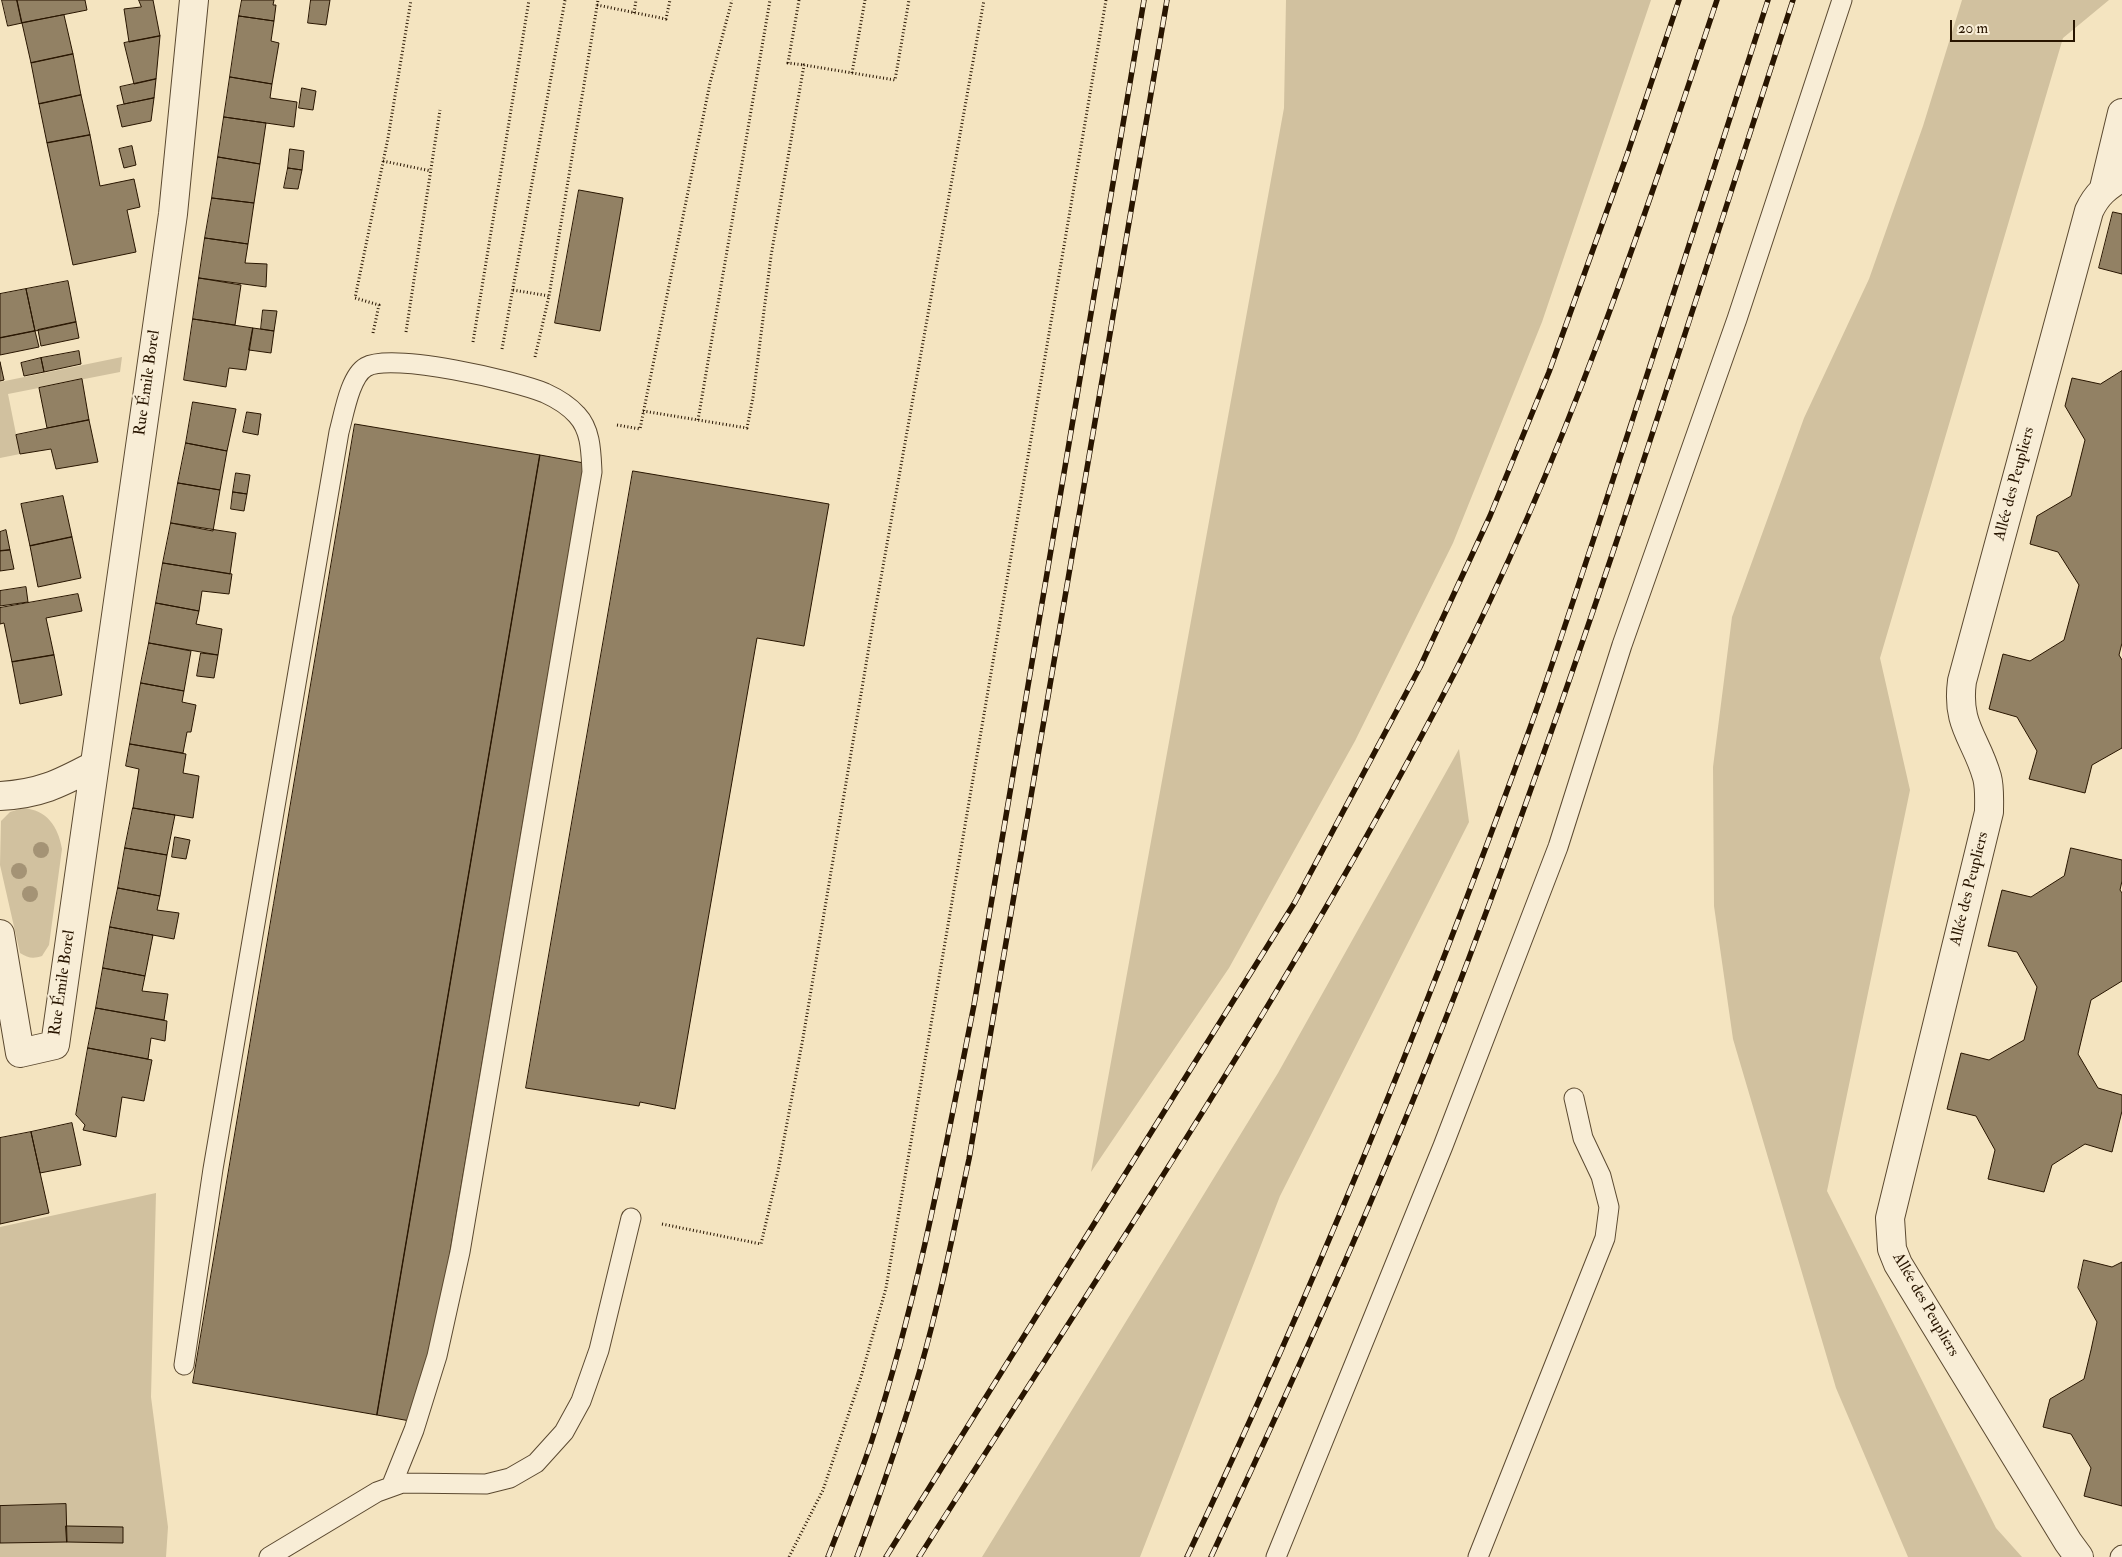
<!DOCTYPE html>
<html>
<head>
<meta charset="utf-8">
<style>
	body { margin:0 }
	#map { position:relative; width:2122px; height:1557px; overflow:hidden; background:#f4e4c0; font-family:"IM FELL Double Pica",serif }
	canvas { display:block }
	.scale { position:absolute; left:1950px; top:20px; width:125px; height:22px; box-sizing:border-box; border:2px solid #281500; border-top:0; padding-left:6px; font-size:15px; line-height:18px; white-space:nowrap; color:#281500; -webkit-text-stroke:4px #f8edd6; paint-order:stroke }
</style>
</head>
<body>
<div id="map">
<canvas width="2122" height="1557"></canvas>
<div class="scale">20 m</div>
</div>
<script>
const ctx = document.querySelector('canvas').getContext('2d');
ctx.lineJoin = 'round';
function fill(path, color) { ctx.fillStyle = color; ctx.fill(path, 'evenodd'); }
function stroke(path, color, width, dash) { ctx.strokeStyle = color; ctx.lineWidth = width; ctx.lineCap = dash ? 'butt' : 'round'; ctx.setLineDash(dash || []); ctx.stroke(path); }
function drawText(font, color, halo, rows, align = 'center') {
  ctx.font = font + ' "IM FELL Double Pica",serif'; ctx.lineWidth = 4.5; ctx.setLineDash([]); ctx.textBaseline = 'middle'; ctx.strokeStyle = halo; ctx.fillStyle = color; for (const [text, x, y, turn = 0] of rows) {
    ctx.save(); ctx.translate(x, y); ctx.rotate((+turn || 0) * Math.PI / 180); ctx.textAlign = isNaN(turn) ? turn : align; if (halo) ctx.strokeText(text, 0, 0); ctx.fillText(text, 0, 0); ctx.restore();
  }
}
fill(new Path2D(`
	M1286 0H1651L1542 322 1453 543 1355 741 1229 968 1091 1172 1284 108Z
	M1962 0H2109L2063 38 1880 658 1910 790 1827 1191 1996 1528 2022 1557H1908L1836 1388 1733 1039 1714 906 1713 767 1732 617 1804 418 1869 279 1923 126Z
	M122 357 120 372 8 394 20 454 0 458V382Z
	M1459 749 1469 822 1280 1196 1140 1557H982L1278 1073Z
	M23 808C47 810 58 826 62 849L49 945 42 956C33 959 28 958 20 953L0 865 1 821 10 812Z
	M156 1193 151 1397 168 1527 166 1557H0V1227Z`), '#d1c19f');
const building = new Path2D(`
	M2 0H17L22 23 8 26Z
	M17 0H85L87 10 22 23Z
	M139 0H153L160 36 129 42 124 9 141 7Z
	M242 0H274L273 5H276L274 21 239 16Z
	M311 0H330L326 25 308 23Z
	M64 15 73 54 31 63 22 23Z
	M239 16 274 21 271 41 279 43 272 84 230 77Z
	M160 36 156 79 134 84 124 43Z
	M73 54 81 95 39 104 31 63Z
	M230 77 272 84 270 98 297 102 294 127 224 117Z
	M156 79 154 98 124 104 120 87Z
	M302 88 316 91 313 110 299 108Z
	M81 95 90 135 47 143 39 104Z
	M154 98 151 121 122 127 117 106Z
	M224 117 266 123 260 164 218 157Z
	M90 135 100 186 134 179 140 207 127 210 136 252 73 265 47 143Z
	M132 146 136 165 124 168 119 149Z
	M290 149 304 151 302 170 288 168Z
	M218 157 260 164 254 203 212 198Z
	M288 168 302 170 298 189 284 188Z
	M579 190 623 198 600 331 555 323Z
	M212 198 254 203 248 244 205 238Z
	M2113 212 2122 214V274L2099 268Z
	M205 238 248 244 245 263 267 264 266 287 199 278Z
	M199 278 241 285 235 325 193 319Z
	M68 281 76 322 35 331 26 289Z
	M26 289 35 331 0 338V294Z
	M263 310 277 311 274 331 261 329Z
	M193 319 253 328 246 370 229 368 226 387 184 380Z
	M76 322 79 338 41 346 38 330Z
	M253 328 274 331 271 353 249 350Z
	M35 331 39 347 0 355V338Z
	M79 351 81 364 44 372 41 358Z
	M41 358 44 372 24 376 21 363Z
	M0 362 4 380 0 381Z
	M2122 371V643L2119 655 2122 660V748L2092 765 2085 793 2029 779 2037 751 2017 717 1989 709 2003 654 2030 661 2064 640 2079 585 2058 552 2030 544 2037 516 2071 496 2085 440 2065 406 2072 378 2100 384Z
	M82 379 89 420 47 428 39 388Z
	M193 402 236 409 227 451 186 443Z
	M247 412 261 414 258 435 243 432Z
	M89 420 98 462 56 469 51 449 20 454 16 435Z
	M355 424 540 455 377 1415 193 1383Z
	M186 443 227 451 220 490 178 483Z
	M540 455 584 463 421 1423 377 1415Z
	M633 471 829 504 804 646 757 638 675 1109 640 1102 639 1106 526 1088Z
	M236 473 250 475 247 494 233 492Z
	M178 483 220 490 213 531 171 523Z
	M233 492 247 494 244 511 231 509Z
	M63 496 72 537 30 546 21 504Z
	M171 523 236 533 230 574 163 563Z
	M6 530 10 550 0 551V532Z
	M72 537 81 578 38 587 30 546Z
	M10 550 14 569 0 571V551Z
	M163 563 232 574 229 594 202 591 199 611 156 603Z
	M26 587 28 602 0 606V591Z
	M78 594 82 611 46 618 54 655 12 662 4 623 0 624V608Z
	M156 603 199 611 196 624 222 629 218 655 149 643Z
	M149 643 191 651 184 691 141 683Z
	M201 653 218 655 214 678 197 676Z
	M54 655 62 695 20 704 12 662Z
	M141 683 184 691 182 702 196 705 191 732H187L183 753 130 744Z
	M130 744 186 754 183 773 199 776 193 818 133 808 139 769 126 766Z
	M133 808 175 815 167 855 125 848Z
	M175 837 190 840 186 859 172 857Z
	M125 848 167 855 160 896 118 888Z
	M2071 848 2122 860V881L2120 890 2122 893V981L2091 1000 2078 1054 2098 1088 2122 1095V1111L2112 1152 2085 1144 2052 1165 2044 1192 1988 1179 1995 1150 1976 1116 1947 1109 1961 1053 1989 1060 2024 1040 2037 987 2017 952 1988 946 2002 890 2031 897 2064 876Z
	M118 888 160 896 157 910 179 913 174 939 110 927Z
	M110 927 153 935 145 976 103 968Z
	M103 968 145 976 142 991 168 994 164 1020 96 1008Z
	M96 1008 167 1021 165 1041 151 1038 148 1059 88 1048Z
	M88 1048 152 1060 144 1101 122 1097 116 1137 83 1130 85 1125 76 1115Z
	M72 1123 81 1165 40 1173 31 1132Z
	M31 1132 49 1213 0 1224V1138Z
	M2084 1260 2112 1267 2122 1262V1506L2084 1496 2091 1468 2071 1434 2043 1427 2050 1399 2084 1379 2091 1350 2097 1322 2078 1288Z
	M66 1504 67 1542 0 1543V1506Z
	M66 1526 123 1527V1543L67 1542Z`);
fill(building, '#928164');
stroke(building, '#281500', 1);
const service = new Path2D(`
	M184 1365 213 1169 339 432C344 414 350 376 366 367 392 352 516 381 545 393 556 398 569 406 577 415 591 430 591 452 592 472L460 1252 437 1356 414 1430 391 1487
	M269 1557 377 1492 402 1483 486 1484 510 1478 536 1463 564 1432 581 1401 599 1350 631 1218
	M1276 1557 1443 1146 1558 847 1622 645 1737 319 1842 0
	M1478 1557 1605 1238 1609 1207 1601 1176 1583 1138 1574 1098
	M2120 1557 2122 1555`);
const minor = new Path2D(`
	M2104 188 2122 113
	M0 796C39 794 59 784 93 766
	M0 934 20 1053 55 1045 173 214 194 0
	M2079 1557 2068 1542 1898 1264 1892 1249 1890 1218 1989 812C1989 801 1990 788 1987 777 1976 738 1956 726 1962 681L2089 211C2097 194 2106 187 2122 177`);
stroke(service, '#5b4930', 21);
stroke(minor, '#5b4930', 30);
stroke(new Path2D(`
	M799 0 788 63 804 65
	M597 5 666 19 670 0
	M634 13 636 0
	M852 73 865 0
	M383 161 431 171
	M513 290 549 296
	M406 332 440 110
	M373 333 379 305 355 298 388 138 411 0
	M473 342 529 0
	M502 349 565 0
	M535 357 549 296 598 0
	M643 411 747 428 753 397 771 256 804 65 895 80 909 0
	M698 420 770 0
	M617 425 640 429 710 83 732 0
	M662 1224 761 1244 778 1171 803 1038 874 617 984 0
	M789 1557 823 1490 861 1377 886 1288 1106 0`), '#281500', 3, [1, 2.5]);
stroke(service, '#f8edd6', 19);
stroke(minor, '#f8edd6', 28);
const rail = new Path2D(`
	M828 1557C843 1518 859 1479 872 1440 918 1298 945 1151 974 1005L1144 0
	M857 1557C880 1495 902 1433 920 1370 940 1300 954 1229 969 1159L1167 0
	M886 1557 1295 902 1420 667 1490 516 1549 372 1627 155 1679 0
	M919 1557C1104 1266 1297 980 1454 674 1564 459 1641 228 1717 0
	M1187 1557C1313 1290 1425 1016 1526 739 1550 673 1571 607 1593 541 1652 361 1710 180 1768 0
	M1211 1557C1303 1360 1392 1162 1469 958 1588 643 1689 321 1793 0`);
stroke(rail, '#281500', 5.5);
stroke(rail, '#f8edd6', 4, [11]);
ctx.fillStyle = '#a49375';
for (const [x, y] of [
	[41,850],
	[19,871],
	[30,894]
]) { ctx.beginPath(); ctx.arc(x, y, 8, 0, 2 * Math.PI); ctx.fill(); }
drawText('16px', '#281500', '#f8edd6', [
	["Rue Émile Borel",148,383,-82],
	["Allée des Peupliers",2015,484,-75],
	["Allée des Peupliers",1970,889,-76],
	["Rue Émile Borel",63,983,-82],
	["Allée des Peupliers",1925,1305,60]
]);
</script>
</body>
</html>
